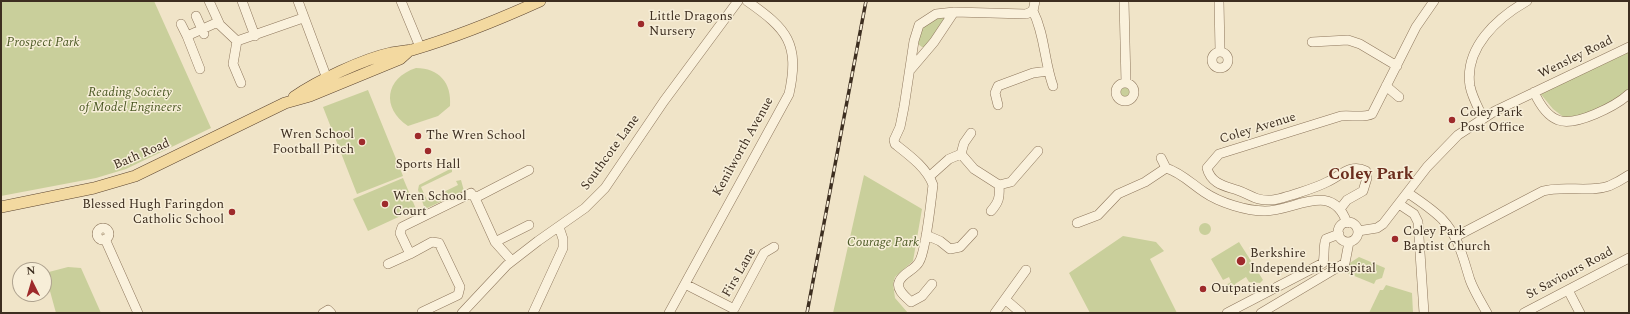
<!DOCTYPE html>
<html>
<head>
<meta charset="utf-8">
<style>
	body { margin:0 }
	#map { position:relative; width:1630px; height:314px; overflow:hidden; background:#f0e4c8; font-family:Spectral,serif }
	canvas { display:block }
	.frame { position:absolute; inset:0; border:2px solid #3d2e20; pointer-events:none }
	.north { position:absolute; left:12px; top:262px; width:40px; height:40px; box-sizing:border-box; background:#f7eed8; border:1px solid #ada18e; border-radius:50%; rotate:355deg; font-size:11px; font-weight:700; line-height:16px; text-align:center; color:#3d2e20 }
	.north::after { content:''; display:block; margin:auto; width:14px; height:18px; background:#9e2a2b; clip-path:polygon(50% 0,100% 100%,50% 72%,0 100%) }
</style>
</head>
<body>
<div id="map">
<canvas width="1630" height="314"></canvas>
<div class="frame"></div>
<div class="north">N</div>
</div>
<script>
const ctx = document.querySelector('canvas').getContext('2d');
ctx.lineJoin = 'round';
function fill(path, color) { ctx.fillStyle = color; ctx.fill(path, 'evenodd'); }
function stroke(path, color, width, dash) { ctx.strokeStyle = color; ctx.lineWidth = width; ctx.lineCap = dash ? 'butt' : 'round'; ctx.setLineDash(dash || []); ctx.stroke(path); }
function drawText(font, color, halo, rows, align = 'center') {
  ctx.font = font + ' Spectral,serif'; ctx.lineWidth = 3; ctx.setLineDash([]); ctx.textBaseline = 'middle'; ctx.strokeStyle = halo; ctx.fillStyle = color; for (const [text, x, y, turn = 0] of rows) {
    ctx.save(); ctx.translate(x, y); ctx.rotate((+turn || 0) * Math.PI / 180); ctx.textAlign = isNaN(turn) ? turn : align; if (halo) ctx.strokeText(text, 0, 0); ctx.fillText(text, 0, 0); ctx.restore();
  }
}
fill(new Path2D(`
	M1 1H154L211 128 126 169 96 178 1 196Z
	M943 16 945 21 926 47H922L918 44C920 25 924 20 943 16Z
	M1629 49V89L1617 101 1581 116 1566 119 1553 109 1539 92Z
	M416 68C439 68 452 83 450 106L438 116 408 126C381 108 385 78 416 68Z
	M1119.5 92a5.5 5.5 0 1 1 11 0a5.5 5.5 0 1 1-11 0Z
	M368 90 403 176 357 194 323 107Z
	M452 168V172L421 187 427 200 458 185 456 181 461 180 464 191 425 209 418 190 419 185Z
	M864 175 922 209 913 261 895 277 893 284 895 298 908 313H833Z
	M403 178 416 209 368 231 353 199Z
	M1199 229a6 6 0 1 1 12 0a6 6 0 1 1-12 0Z
	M1123 236 1156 242 1164 251 1150 259 1177 313H1090L1069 273Z
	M1239 242 1263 280 1260 283 1249 282 1246 277 1235 284 1237 288 1230 291 1226 285 1231 282 1229 277 1223 280 1211 259Z
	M1359 257 1385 268 1382 278 1376 280 1374 284 1347 273 1342 268Z
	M68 267 81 268 101 313H56L45 273Z
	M1386 285 1412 293 1413 313H1369L1380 290H1383Z`), '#c9cf9b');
const minor = new Path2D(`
	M209 1 220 25 237 41 303 18
	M242 1 255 36
	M298 1 329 84
	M401 1 420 47
	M1124 1 1126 83
	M1219 1 1220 51
	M1033 11C1045 35 1044 61 1053 86
	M1033 11 1035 1
	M196 16 204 34
	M181 24 187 36
	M237 41 233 64 241 83
	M1312 42 1348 40 1360 44 1397 66
	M1212 60a8 8 0 1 1 16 0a8 8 0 1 1-16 0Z
	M200 69 187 36 218 22
	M911 69 934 42 954 12
	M1116 92a9 9 0 1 1 18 0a9 9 0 1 1-18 0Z
	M1386 86 1399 97
	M1534 92C1539 103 1547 116 1558 120 1575 127 1616 106 1629 94
	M998 105 995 93 998 86 1033 73 1048 71
	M1483 118C1478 107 1472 97 1470 86 1464 48 1497 18 1527 1
	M961 154 964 143 971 133
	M1161 158 1166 168
	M930 176 949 159 961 154 974 169 999 185 1011 182 1038 151
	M1408 193C1420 201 1432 209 1442 219 1459 237 1463 258 1470 280 1474 291 1481 302 1487 313
	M475 198 529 170
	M1399 204 1414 214 1418 222 1424 313
	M1340 209 1347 200 1363 191 1367 178 1366 171C1350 163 1341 176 1327 182 1318 187 1282 199 1272 200 1254 201 1252 195 1237 190 1225 186 1211 184 1207 168L1219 154 1341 116C1351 115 1364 118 1372 114L1416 27 1434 1
	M991 211C999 202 1000 197 999 185
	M1338 232a10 10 0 1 1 20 0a10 10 0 1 1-20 0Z
	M1077 223 1098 215 1118 194 1145 182 1166 168C1180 172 1192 184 1204 192 1220 203 1247 211 1265 211 1295 211 1332 180 1347 223
	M97 234a6 6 0 1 1 12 0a6 6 0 1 1-12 0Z
	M1358 231 1377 228 1383 224 1427 167 1458 135 1495 111 1629 47
	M926 235 940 241 950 249 960 247 973 233
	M1455 237 1543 191C1564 185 1589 193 1609 186 1616 183 1623 179 1629 175
	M105 239 138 313
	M495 242 529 225
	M388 264 410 254
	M685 284 734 309 764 253 774 247
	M932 284 922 296 911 302C906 297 896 290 899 282 902 273 915 270 919 262 926 252 931 200 933 185 927 168 909 155 895 144L894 140 900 127 904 107 914 41 919 25 936 14 954 12 1026 14 1033 11
	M1568 290 1580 313
	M1006 300 1021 313
	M422 312 458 295 460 287 439 243 432 242 410 254 400 233 402 227 471 193 475 198 495 242 512 261
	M323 313 328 310 331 313
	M462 313 507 265 538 241 585 208 605 188 664 101 738 1
	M533 313 563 248V239L559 227
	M669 313 789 94C800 43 787 29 747 1
	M995 313 1026 270
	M1227 313 1323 263C1325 255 1323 245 1326 239L1339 234
	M1261 313 1345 263 1349 242
	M1524 313 1629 258`);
const major = new Path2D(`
	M294 97C317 81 363 59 391 53 398 52 405 51 412 50 456 37 498 20 540 1
	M1 207 94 188 135 176 285 103 310 96 400 59 410 50`);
stroke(minor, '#8d765c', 10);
stroke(major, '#5b4430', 12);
stroke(minor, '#faf1dc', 9);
stroke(major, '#f3d9a0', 11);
const rail = new Path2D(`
	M807 313 866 1`);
stroke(rail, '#3d2e20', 3.5);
stroke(rail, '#f7eed8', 2, [6]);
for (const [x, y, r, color] of [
	[641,24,4,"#9e2a2b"],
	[1452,120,4,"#9e2a2b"],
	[418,136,4,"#9e2a2b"],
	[362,142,4,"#9e2a2b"],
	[428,151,4,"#9e2a2b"],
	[385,204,4,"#9e2a2b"],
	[232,212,4,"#9e2a2b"],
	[1395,239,4,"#9e2a2b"],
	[1241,261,5,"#9e2a2b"],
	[1203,289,4,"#9e2a2b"]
]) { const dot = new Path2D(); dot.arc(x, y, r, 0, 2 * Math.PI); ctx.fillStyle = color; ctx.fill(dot); stroke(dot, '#f7eed8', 1.5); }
drawText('13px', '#3d2e20', '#f7eed8', [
	["Little Dragons",649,17],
	["Nursery",649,32],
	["Coley Park",1460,113],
	["Post Office",1460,128],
	["Wren School",354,135,"right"],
	["Football Pitch",354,150,"right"],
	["The Wren School",426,136],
	["Sports Hall",428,165,"center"],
	["Wren School",393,197],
	["Court",393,212],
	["Blessed Hugh Faringdon",224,205,"right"],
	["Catholic School",224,220,"right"],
	["Coley Park",1403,232],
	["Baptist Church",1403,247],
	["Berkshire",1250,254],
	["Independent Hospital",1250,269],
	["Outpatients",1211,289]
], 'left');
drawText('italic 13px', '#4d5a26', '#f7eed8', [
	["Prospect Park",43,43],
	["Reading Society",130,93],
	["of Model Engineers",130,108],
	["Courage Park",883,243]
]);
drawText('13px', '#3d2e20', '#f7eed8', [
	["Wensley Road",1576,58,-26],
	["Coley Avenue",1258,129,-17],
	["Kenilworth Avenue",744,147,-61],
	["Southcote Lane",611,153,-54],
	["Bath Road",142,155,-23],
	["Firs Lane",740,273,-60],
	["St Saviours Road",1570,274,-28]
]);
drawText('bold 17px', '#6b2e1e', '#f7eed8', [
	["Coley Park",1371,176]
]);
</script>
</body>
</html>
